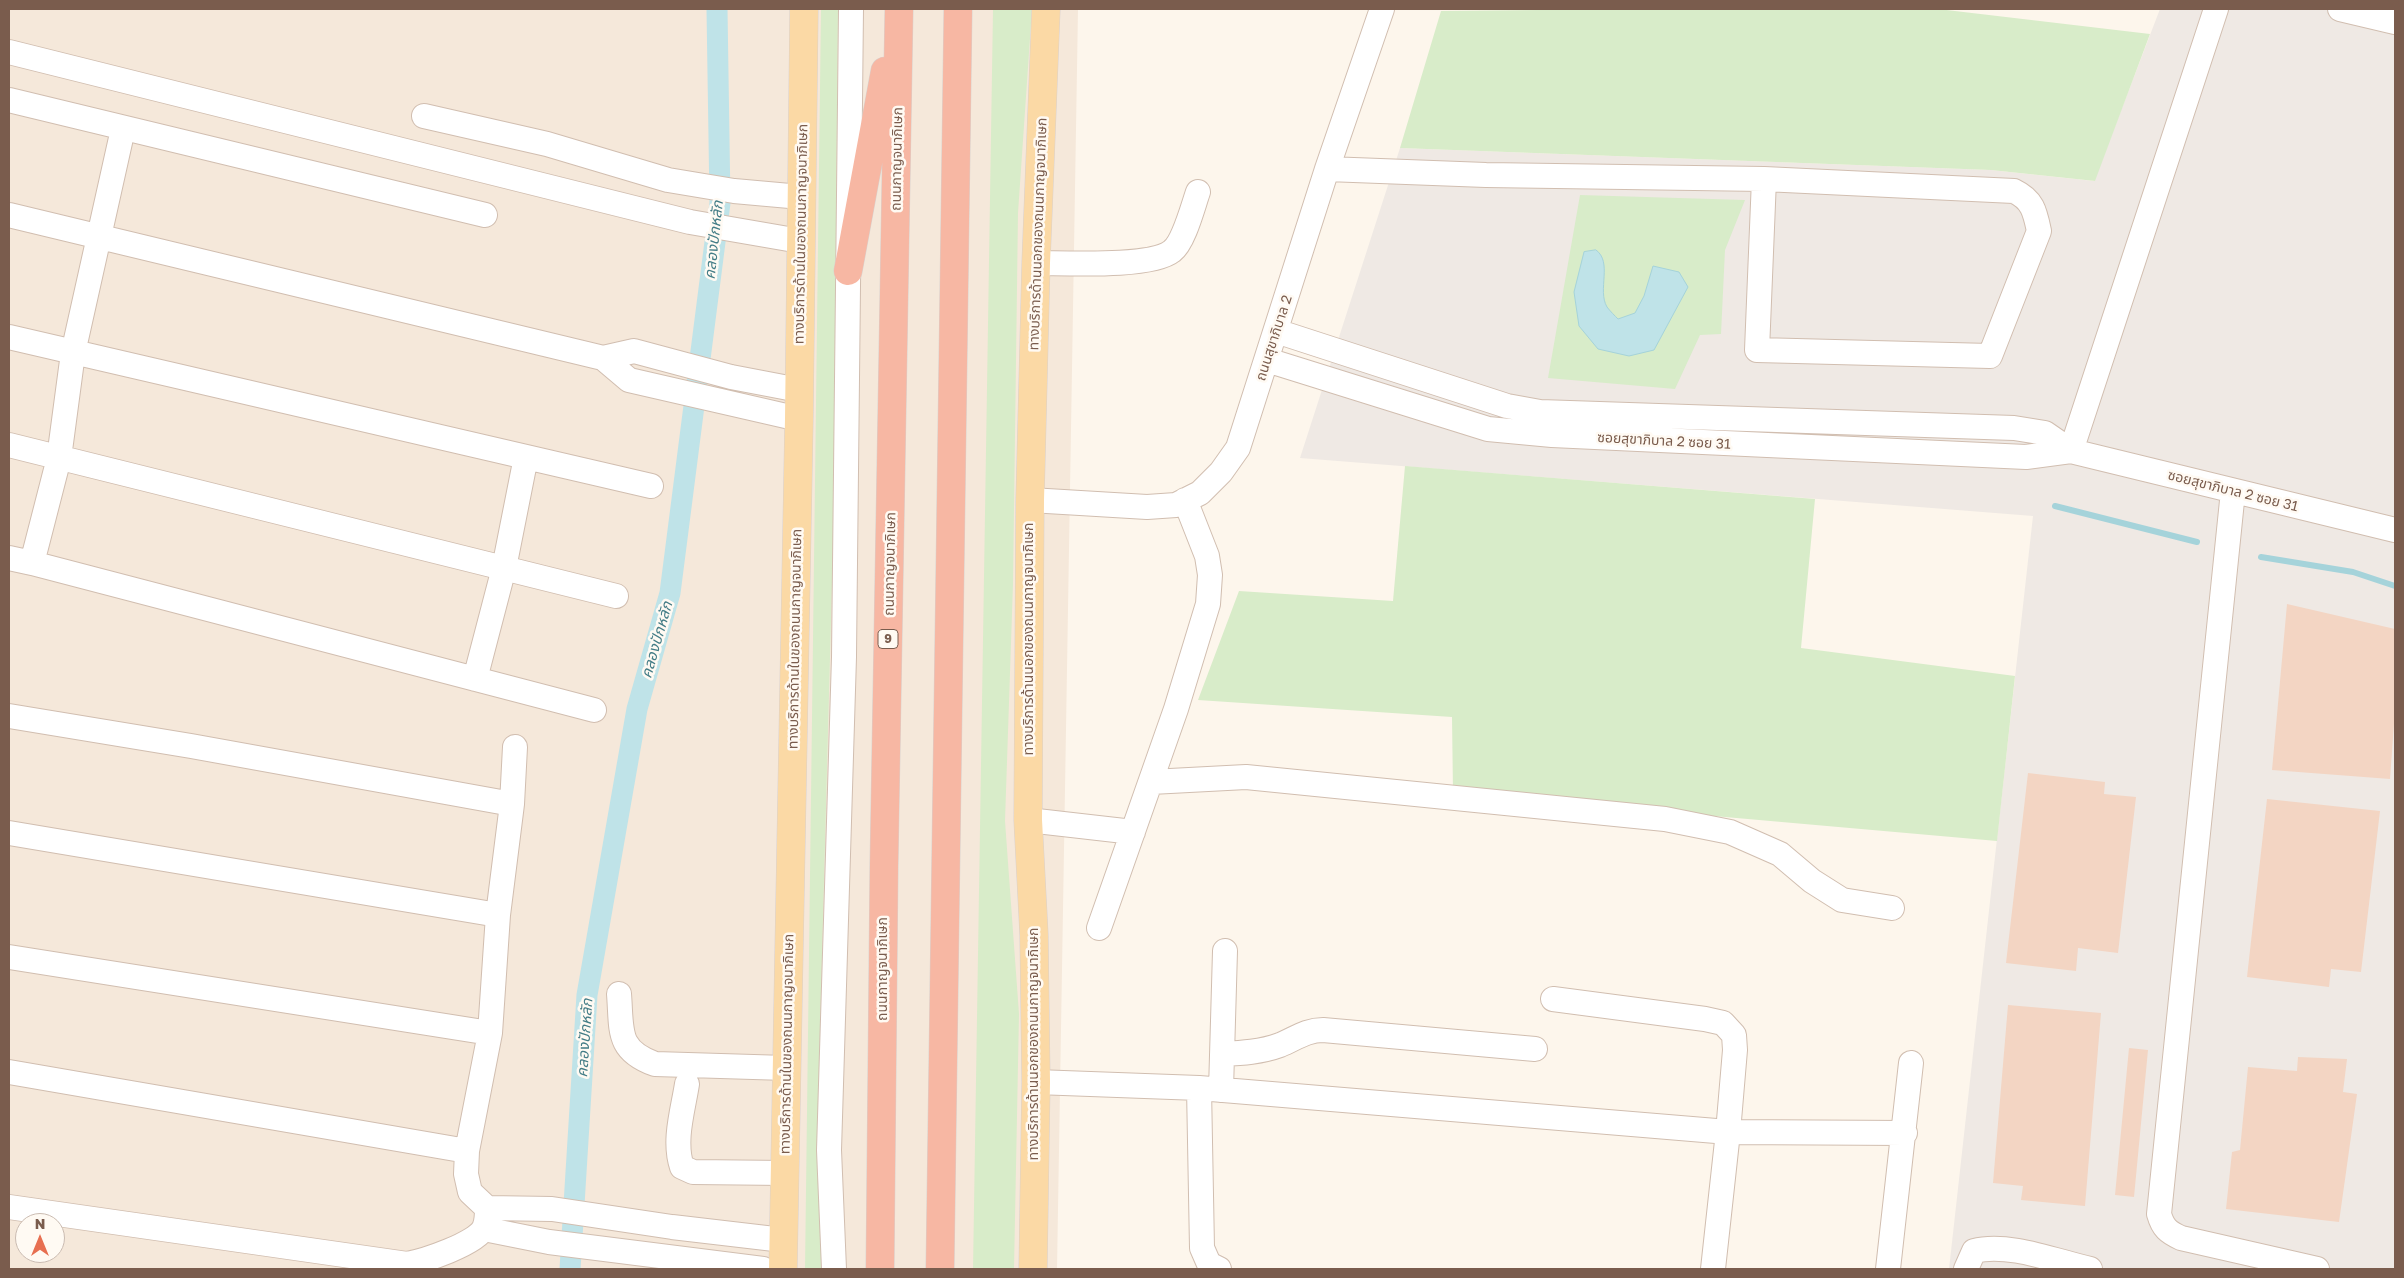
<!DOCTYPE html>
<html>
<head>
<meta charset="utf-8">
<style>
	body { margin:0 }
	#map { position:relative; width:2404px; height:1278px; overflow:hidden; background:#fdf6ec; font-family:"Golos Text",sans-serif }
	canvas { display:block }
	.frame { position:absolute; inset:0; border:10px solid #7a5c4d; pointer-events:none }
	.north { position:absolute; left:15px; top:1213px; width:50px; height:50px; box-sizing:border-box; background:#fffaf3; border:1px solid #cabbb1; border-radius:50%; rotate:0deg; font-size:14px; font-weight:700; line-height:20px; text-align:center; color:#7a5c4d }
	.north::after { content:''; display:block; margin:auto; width:18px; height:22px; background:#e76f51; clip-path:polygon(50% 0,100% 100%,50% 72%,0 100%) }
</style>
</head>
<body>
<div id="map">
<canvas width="2404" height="1278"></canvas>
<div class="frame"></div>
<div class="north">N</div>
</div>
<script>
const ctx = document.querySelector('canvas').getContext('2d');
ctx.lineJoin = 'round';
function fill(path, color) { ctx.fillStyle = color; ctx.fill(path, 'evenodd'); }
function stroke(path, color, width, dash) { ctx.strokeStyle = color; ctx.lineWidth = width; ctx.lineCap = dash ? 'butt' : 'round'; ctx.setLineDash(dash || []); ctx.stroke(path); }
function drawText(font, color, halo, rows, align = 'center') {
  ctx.font = font + ' "Golos Text","Noto Sans Thai",sans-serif'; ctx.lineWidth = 5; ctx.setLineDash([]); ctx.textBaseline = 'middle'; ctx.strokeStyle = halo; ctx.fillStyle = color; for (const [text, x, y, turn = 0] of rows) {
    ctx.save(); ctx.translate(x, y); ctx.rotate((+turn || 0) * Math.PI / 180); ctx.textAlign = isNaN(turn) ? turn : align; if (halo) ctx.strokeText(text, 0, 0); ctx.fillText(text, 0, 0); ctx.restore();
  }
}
fill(new Path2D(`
	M9 9H1078L1057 1269H9ZM25 1223H55V1253H25Z`), '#f5e8da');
fill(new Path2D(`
	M2160 9H2395V1269H1949L2033 516 1300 458 1400 148 1991 170 2094 181Z`), '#efe9e4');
fill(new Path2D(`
	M821 9H838L833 546 817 1142 824 1269H805Z
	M993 9H1032L1018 213 1013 584 1005 821 1019 1014 1014 1269H973Z
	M1634 9H1938L2150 34 2095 181 1991 170 1400 148 1441 11Z
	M1580 195 1745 200 1725 250 1721 334 1700 335 1675 389 1548 378Z
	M1405 466 1815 499 1801 648 2015 676 1997 841 1453 793 1452 717 1198 700 1239 591 1393 601Z`), '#d8ecc9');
const water = new Path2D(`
	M1596 250C1613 262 1597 290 1607 307 1610 311 1615 316 1618 319L1635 313 1644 296 1653 266 1679 272 1688 287 1654 350 1629 356 1598 349 1579 326 1574 292 1584 252Z`);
fill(water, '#bfe3e8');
stroke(water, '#a5d3da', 1);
stroke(new Path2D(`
	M2055 506 2197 542
	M2261 557 2353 572 2395 586`), '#a5d3da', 6);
stroke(new Path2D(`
	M570 1269 587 995 637 709 670 593 720 203 717 9`), '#bfe3e8', 21);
fill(new Path2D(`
	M2287 604 2395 629V710L2390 779 2272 770Z
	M2028 773 2105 782 2104 794 2136 797 2118 953 2078 948 2076 971 2006 963Z
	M2267 799 2380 811 2361 972 2331 969 2329 987 2247 977Z
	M2008 1005 2101 1013 2085 1206 2021 1200 2023 1186 1993 1183Z
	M2129 1048 2148 1050 2134 1197 2115 1195Z
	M2298 1057 2347 1059 2343 1092 2357 1094 2339 1222 2226 1209 2232 1152 2240 1150 2248 1067 2297 1071Z`), '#f3d5c3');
const minor = new Path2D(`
	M2340 9 2395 22
	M9 52 690 222 800 241
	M9 100 485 215
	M424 116 547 144 668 180 734 191 801 197
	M123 129 73 353 59 458 32 563 594 710
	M1327 169 1486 175 1764 179 2014 191C2033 200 2035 212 2039 231L1990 356 1757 350 1764 179
	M9 215 603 358 634 351 731 377 799 390
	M1036 263C1065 263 1151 268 1172 251 1184 242 1193 206 1198 192
	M1276 331 1507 406 1540 412 2014 428 2045 433 2071 451 2395 530
	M9 337 651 486
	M603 358 629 380 799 419
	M1267 360 1488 429 1552 435 2026 457 2071 451
	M9 445 616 596
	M2071 451 2216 9
	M2233 491 2159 1214C2163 1228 2168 1232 2181 1238L2317 1269
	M1030 500 1147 507 1176 505 1200 493 1221 472 1238 448 1327 169 1382 9
	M9 558 32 563
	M475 679 504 568 526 457
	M9 716 191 746 512 804
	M515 747 512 804 498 915 490 1033 467 1151 466 1174 470 1192 487 1208 552 1209 672 1227 783 1240
	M1151 782 1246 777 1665 819 1730 832 1780 854 1812 881 1842 900 1892 908
	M1028 820 1133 832
	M9 833 498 915
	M1099 928 1176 709 1208 604 1210 575 1207 556 1185 500
	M9 957 490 1033
	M619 994C622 1030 616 1050 655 1064L786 1068
	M1553 999 1705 1019 1723 1023 1734 1035 1735 1050 1728 1132 1713 1269
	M1222 1054C1242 1053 1261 1052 1280 1045 1295 1039 1306 1030 1323 1030L1535 1049
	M9 1072 467 1151
	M1036 1082 1199 1088 1728 1132 1905 1133
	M687 1084C683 1110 673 1141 682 1167L693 1172 785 1173
	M1199 1088 1202 1248 1209 1264 1219 1269
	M1221 1090 1225 951
	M9 1207 407 1264C424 1261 476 1244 484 1228 487 1222 487 1214 487 1208
	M484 1229 549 1242 763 1269
	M834 1269 829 1150 844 657 851 9
	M1888 1269 1911 1063
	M1966 1269 1974 1251C2008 1242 2055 1261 2090 1269`);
const major = new Path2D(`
	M783 1269 799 419 804 9
	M1033 1269 1036 1082 1034 935 1028 820 1030 500 1036 263 1046 9`);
const highway = new Path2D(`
	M848 271 885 71
	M880 1269 884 865 899 9
	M940 1269 958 9`);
stroke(minor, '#d1beb0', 26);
stroke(major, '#dad1cd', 29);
stroke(highway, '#dad1cd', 29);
stroke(minor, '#fff', 24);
stroke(major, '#fbd9a5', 28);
stroke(highway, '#f7b7a3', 28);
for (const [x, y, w] of [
	[888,639,20]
]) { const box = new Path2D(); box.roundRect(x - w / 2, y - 9.5, w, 19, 4); ctx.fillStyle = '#fffaf3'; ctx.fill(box); stroke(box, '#7a5c4d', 1); }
drawText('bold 12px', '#7a5c4d', null, [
	["9",888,639]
]);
drawText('14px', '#7a5c4d', '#fffaf3', [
	["ถนนกาญจนาภิเษก",897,159,-89],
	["ทางบริการด้านในของถนนกาญจนาภิเษก",801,234,-89],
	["ทางบริการด้านนอกของถนนกาญจนาภิเษก",1038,234,-88],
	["ถนนสุขาภิบาล 2",1274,338,-72],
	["ซอยสุขาภิบาล 2 ซอย 31",1664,441,3],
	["ซอยสุขาภิบาล 2 ซอย 31",2233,491,14],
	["ถนนกาญจนาภิเษก",890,564,-89],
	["ทางบริการด้านในของถนนกาญจนาภิเษก",795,639,-89],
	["ทางบริการด้านนอกของถนนกาญจนาภิเษก",1029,639,-90],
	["ถนนกาญจนาภิเษก",883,969,-90],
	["ทางบริการด้านในของถนนกาญจนาภิเษก",787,1044,-89],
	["ทางบริการด้านนอกของถนนกาญจนาภิเษก",1034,1044,-90]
]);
drawText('italic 15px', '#437c86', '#fffaf3', [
	["คลองปักหลัก",714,240,-84],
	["คลองปักหลัก",657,640,-74],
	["คลองปักหลัก",585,1038,-86]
]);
</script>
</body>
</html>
